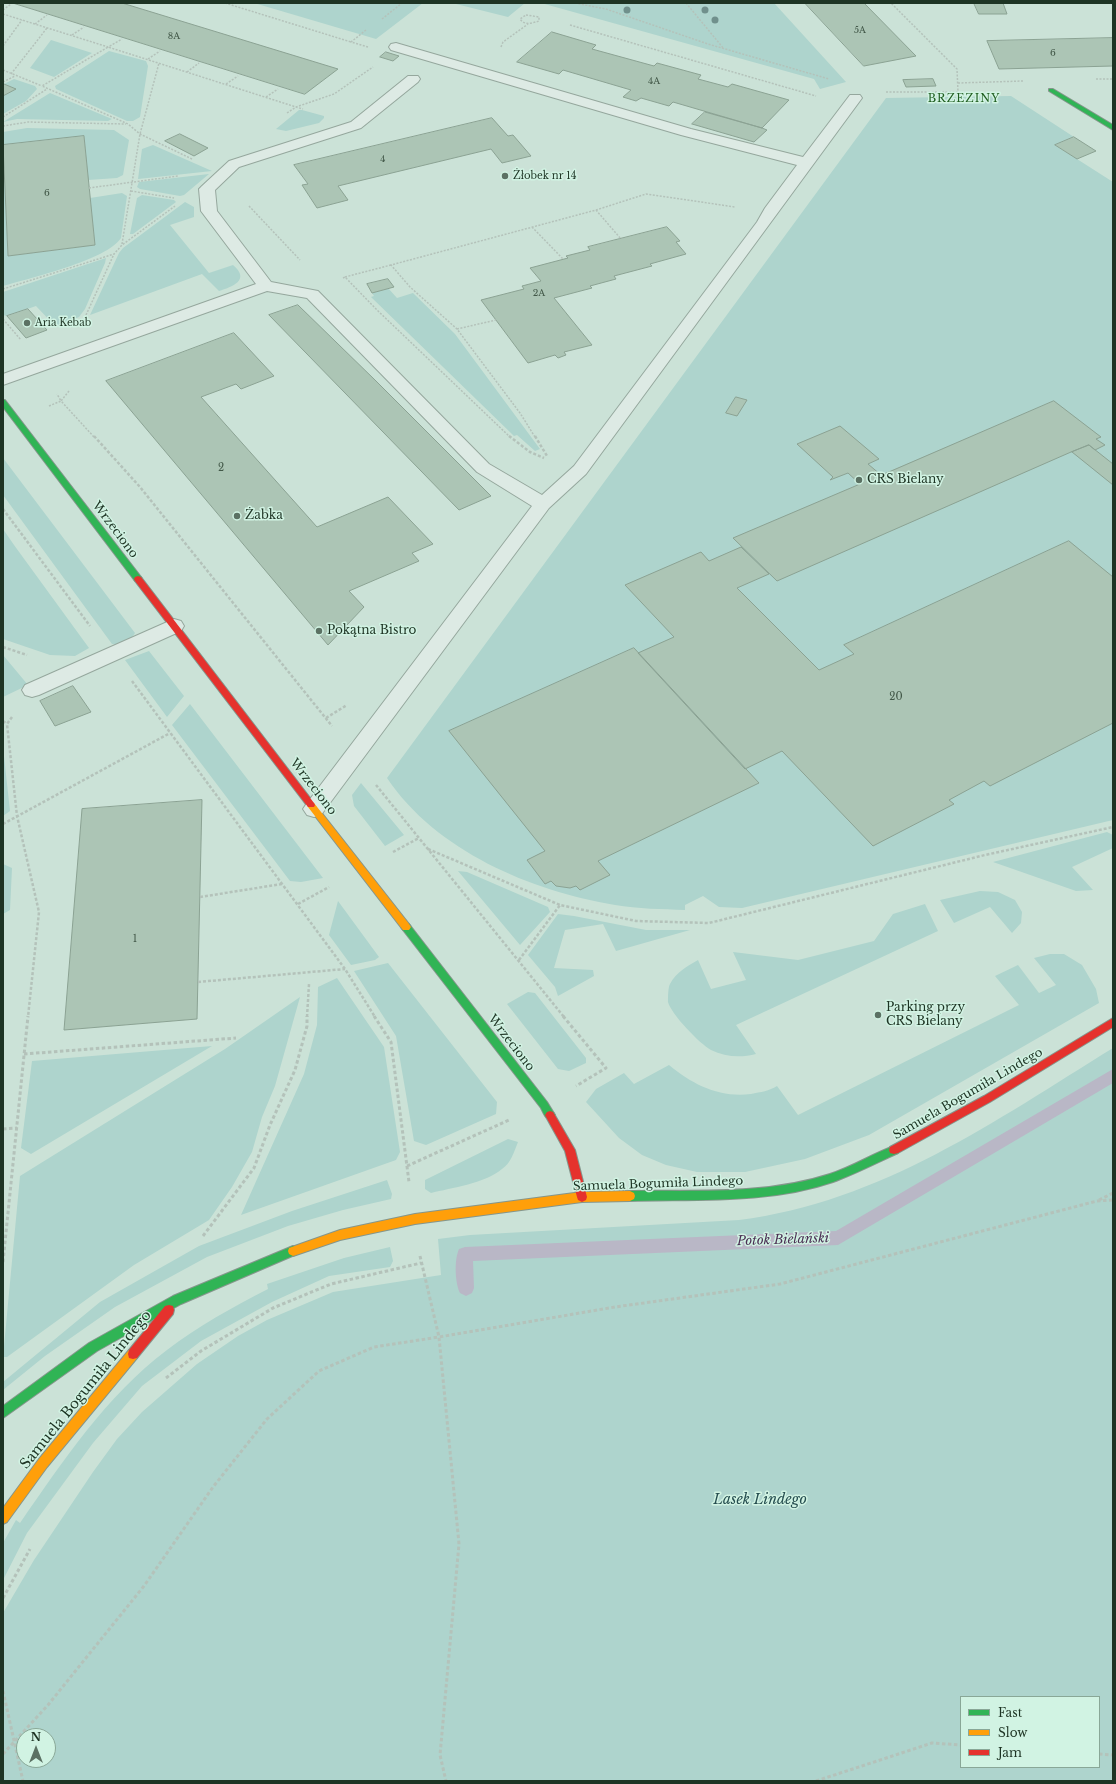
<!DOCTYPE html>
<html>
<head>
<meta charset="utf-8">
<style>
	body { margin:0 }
	#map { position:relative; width:1116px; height:1784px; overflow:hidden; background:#cbe2d7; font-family:"Libre Baskerville",serif }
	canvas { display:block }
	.frame { position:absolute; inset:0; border:4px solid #1e3424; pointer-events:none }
	.legend { position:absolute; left:960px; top:1696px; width:140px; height:72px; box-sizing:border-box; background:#d1f3e3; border:1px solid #89a797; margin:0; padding:5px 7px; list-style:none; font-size:12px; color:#1e3424 }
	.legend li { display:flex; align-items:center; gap:8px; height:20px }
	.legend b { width:20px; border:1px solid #89a797 }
	.north { position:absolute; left:16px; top:1728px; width:40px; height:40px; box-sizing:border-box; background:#d1f3e3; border:1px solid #89a797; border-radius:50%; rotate:0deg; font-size:11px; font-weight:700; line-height:16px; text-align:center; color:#1e3424 }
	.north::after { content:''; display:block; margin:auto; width:14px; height:18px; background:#5b7163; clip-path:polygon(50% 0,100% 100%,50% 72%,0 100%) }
</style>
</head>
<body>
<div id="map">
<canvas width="1116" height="1784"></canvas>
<div class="frame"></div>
<ul class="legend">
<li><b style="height:5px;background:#30b455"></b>Fast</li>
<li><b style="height:5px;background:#ff9f0a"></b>Slow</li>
<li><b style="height:5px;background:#e5322d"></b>Jam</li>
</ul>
<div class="north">N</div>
</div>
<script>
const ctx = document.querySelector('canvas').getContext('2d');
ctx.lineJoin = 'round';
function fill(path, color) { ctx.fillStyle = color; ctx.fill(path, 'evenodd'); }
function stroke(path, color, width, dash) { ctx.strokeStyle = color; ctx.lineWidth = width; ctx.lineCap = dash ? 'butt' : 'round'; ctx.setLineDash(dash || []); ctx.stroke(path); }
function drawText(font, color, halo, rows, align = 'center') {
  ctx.font = font + ' "Libre Baskerville",serif'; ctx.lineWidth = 3; ctx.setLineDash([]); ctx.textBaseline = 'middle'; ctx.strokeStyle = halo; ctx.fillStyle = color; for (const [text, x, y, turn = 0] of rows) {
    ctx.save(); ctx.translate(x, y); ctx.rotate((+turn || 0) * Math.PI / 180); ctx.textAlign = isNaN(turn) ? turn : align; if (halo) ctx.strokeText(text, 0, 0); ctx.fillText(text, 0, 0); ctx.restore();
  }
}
fill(new Path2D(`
	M254 3H423L376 39Z
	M452 3H525L508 17Z
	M541 3H774L846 82 820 89 814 79Z
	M51 40 92 53 54 77 30 68Z
	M109 51 146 61 148 66 140 117 133 121H127L56 89 55 86Z
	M14 79 35 86 37 89 26 101 3 114V96L15 89 4 84Z
	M50 93 112 119 108 121 17 119 3 122Z
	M1011 96 1074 137 1055 145 1113 182V820L742 908 719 907 703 896 685 905V910C662 909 638 909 615 905 531 891 436 851 387 778L886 98Z
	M299 110H302L324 116V118L319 123 286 131 276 129Z
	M27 128 114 130 129 140 123 175 117 178 88 180 84 136 3 145V132Z
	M153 145 212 171 138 179 142 149Z
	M3 146 8 256 95 245 90 198 122 193 127 196 121 238C107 260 30 278 3 286Z
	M209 174 184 195 180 196 140 189 137 187 139 182Z
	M142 195 174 200 176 202 133 234H130L137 198Z
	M185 202 194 207V217L170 225 209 273 233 265C251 280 232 287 219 291L202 274 90 315 119 253 123 248Z
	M106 258 105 263 85 309 79 317 56 327 36 306 7 316 3 315V292Z
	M388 288 397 298 413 293 455 334 540 449 535 451 517 435 514 436 371 297 374 296 372 293Z
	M3 458 135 633C131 641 120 645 112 644L3 495Z
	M3 529 14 545 89 648 75 656 50 655 3 639Z
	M149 651 184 696 167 717 125 660Z
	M3 655 28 685 3 697Z
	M190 704 323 878 301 882 290 881 172 725Z
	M3 747 10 811 3 816Z
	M361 783 404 835 385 846 354 806 352 795Z
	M1107 832 1113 835V848L1072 867 1093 890 1076 891 993 862Z
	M3 864 12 868 10 910 3 914Z
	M458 871 467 872 548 907 550 912 520 945Z
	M980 891 998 892 1015 900 1022 912 1021 923 1012 933 990 907 954 923 940 900Z
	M338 901 379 957 375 960 351 965 329 935Z
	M925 904 938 931 736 1025 756 1054C741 1058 725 1057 711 1050 700 1044 671 1014 668 1002 668 998 668 987 670 984 676 972 688 966 698 960L711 989 746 980 733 952 798 960 874 941 893 914Z
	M558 914 574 916 646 930H690L616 951 603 924 565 930 554 968 593 970 594 976 558 996 555 987 528 955Z
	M1050 954H1064L1082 965 1096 989 1099 1003 869 1135 805 1159 745 1172H697L666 1165 642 1155 619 1138 586 1102 596 1089 624 1073 634 1084 669 1065C693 1085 720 1098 751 1094 761 1092 769 1091 777 1086L798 1115 1019 1005 995 976 1018 965 1039 993 1056 985 1034 958Z
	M388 963 497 1102 496 1114 426 1145 414 1141 396 1036 354 971Z
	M337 978 384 1047 400 1152 396 1160 241 1215 304 1074 317 1025 318 987Z
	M528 992 535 993 586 1058V1063L569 1071 558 1069 507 1004Z
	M300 997 275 1086 262 1117 252 1152 232 1187 209 1220 134 1265 7 1357H3L20 1176 225 1049Z
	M212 1046 31 1154 21 1148 32 1061Z
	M1113 1048V1781H3V1613L34 1560 93 1472 117 1439 142 1412 197 1364 238 1336 267 1320 333 1292 441 1275 438 1239 470 1235 739 1220C881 1202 995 1121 1113 1048ZM961 1697H1099V1767H961ZM24 1736H48V1760H24Z
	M508 1139 518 1142C514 1152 511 1163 502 1169 486 1183 451 1188 431 1193L425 1189V1180Z
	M387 1180 392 1194 391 1199 343 1210 288 1226 207 1257 115 1307 45 1356 3 1390V1382L100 1302 199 1246 292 1211Z
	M390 1247 393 1261 390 1267 329 1276 272 1302 201 1341 142 1386 93 1443 27 1533 3 1580V1543L16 1520 20 1523C63 1461 106 1396 167 1350 198 1326 233 1307 268 1289L267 1284 344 1258Z`), '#aed4cd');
fill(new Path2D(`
	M1113 1069V1083L838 1245 473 1261 474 1288 472 1293 466 1296 460 1293C455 1283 454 1260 459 1249L465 1247 836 1231Z`), '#b9b7c6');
const building = new Path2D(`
	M13 3H122L338 69 305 94Z
	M805 3H864L916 56 864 66Z
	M974 3H1003L1007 14H979Z
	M552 32 596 45 592 49 654 66 657 63 701 75 698 79 728 87 732 84 789 100 762 128 673 102 669 106 641 98 636 101 623 97 631 90 563 70 559 74 517 62Z
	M1113 38V66L999 69 987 41Z
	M386 52 399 56 393 61 380 57Z
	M933 79 936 86 906 87 903 80Z
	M3 84H4L16 89 3 96Z
	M705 112 762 128 767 130 754 142 692 124Z
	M492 118 508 136 513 135 531 156 502 163 491 149 338 186 348 200 317 208 302 185 308 184 294 165Z
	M180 134 208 148 194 156 165 141Z
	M84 136 95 245 8 256 3 145Z
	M1074 137 1096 151 1077 159 1055 145Z
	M667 227 680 241 676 242 686 254 650 264 652 266 614 276 616 279 590 286 592 288 554 298 592 345 564 352 566 355 558 358 555 355 528 363 481 300 524 289 522 286 541 281 530 268 568 258 566 256 590 250 588 247Z
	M388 279 394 287 372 293 367 284Z
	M298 305 375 380 491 496 459 510 269 315Z
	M28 309 47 330 26 338 7 316Z
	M234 333 274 376 241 389 236 384 201 397 317 527 388 497 433 544 412 553 419 561 349 591 364 607 328 645 106 381Z
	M736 397 747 400 737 416 726 413Z
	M1054 401 1101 437 1096 439 1105 445 1095 450 1089 445 1071 452 777 581 733 538 860 484 848 473 830 480 833 477 797 444 840 426 879 459 868 464 881 475Z
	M1089 445 1113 464V485L1072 452Z
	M1069 541 1113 577V723L990 786 984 781 949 800 954 804 873 846 782 751 745 769 638 653 674 637 625 585 701 552 709 561 741 547 769 574 737 588 819 670 854 654 844 645Z
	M634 648 759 783 598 861 610 875 580 890 576 886 570 888 556 886 551 881 545 884 527 860 545 851 449 731Z
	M73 686 91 712 55 726 40 701Z
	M202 800 197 1019 64 1030 82 809Z`);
fill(building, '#acc5b5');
stroke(building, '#8ba293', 1);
const lane = new Path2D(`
	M396 43 691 129 803 157 850 95H860L862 98 586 474 549 508 321 815 314 817 307 815 303 809 307 803 532 506 477 472 307 298 267 291 3 385V374L256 284 201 211 199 189 202 186 229 161 351 122 408 76H418L420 79 418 82 361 128 239 167 215 190 217 211 271 282 318 291 489 464 542 495 574 466 757 222 765 208 797 165 681 135 391 50 389 47 391 44Z
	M174 619 181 621 184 626 181 631 39 695 32 697 25 695 22 690 25 685Z`);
const fast = new Path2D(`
	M1049 89H1053L1113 125V130L1049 91Z
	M3 400H5L141 577 142 579 141 581H135L3 407Z
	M406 923 409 924 547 1102 555 1115 553 1118C546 1121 544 1114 541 1108L403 930 401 927 403 924Z
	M894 1146 898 1147 899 1150 898 1153C876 1163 855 1174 833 1182 769 1204 697 1199 630 1201L626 1199 625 1196 626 1193 630 1191C696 1190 766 1195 830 1174 852 1167 872 1154 894 1146Z
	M293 1246 297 1248 298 1251 297 1254 181 1304 97 1351 3 1418V1406L89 1343 173 1296Z`);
const slow = new Path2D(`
	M311 802 314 803 409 924 411 927 409 930H403L308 807 307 805 308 803Z
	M630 1191 634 1193 635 1196 634 1199 630 1201 582 1202 415 1224 340 1240 293 1256 289 1254 288 1251 289 1248 340 1230 415 1214 582 1192Z
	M133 1349 137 1350 138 1354 137 1358 47 1467 7 1522 3 1524V1508L39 1459 129 1350Z`);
const jam = new Path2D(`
	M138 576 141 577 314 803 315 805 314 807H308L135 581 134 579 135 577Z
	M1113 1018V1027L990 1102 898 1153 894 1154 890 1153 889 1150 890 1147 984 1096Z
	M550 1111 553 1112 575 1150 587 1197 586 1200 582 1202 578 1200 577 1197 565 1151 545 1115 547 1112Z
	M169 1305 173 1306 174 1310 173 1314 137 1358 133 1359 129 1358 128 1354 129 1350 165 1306Z`);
stroke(lane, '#95a79d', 2);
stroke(fast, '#85968c', 2);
stroke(slow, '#85968c', 2);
stroke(jam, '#85968c', 2);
stroke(new Path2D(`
	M225 3 351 42
	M575 3 606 9 708 44 829 79
	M686 3 724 49
	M3 10 11 4
	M3 14 108 47 122 39
	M526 15 539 17V21C532 23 525 26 520 19Z
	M382 19 402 3
	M35 24 47 15
	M570 25 816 96
	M366 30 351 42 368 47
	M72 35 84 27
	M3 46 22 20
	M501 47 503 42 528 24
	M148 59 160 51
	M3 70 42 86
	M187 72 199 63
	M11 74 47 28
	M1096 79H1113
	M3 82 15 76
	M958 83 1023 81
	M226 84 238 76
	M886 92H958L957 69 891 3
	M266 97 278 89
	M287 113 296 107 303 109
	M3 117 47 89
	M3 126 28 122 126 124
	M192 159 140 134 128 124 42 86 108 47 296 107 334 94 373 67
	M89 188 178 176
	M131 191 174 198
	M249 206 300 260
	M596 210 621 239
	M532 227 563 259
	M122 244 140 134 159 63
	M345 277 391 265
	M343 278 345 277 377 310 510 437
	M3 289 114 254 122 245 175 206
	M86 315 114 254
	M3 319 21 340
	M457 329 496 320
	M69 391 61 401 94 437
	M49 406 61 401 57 394
	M535 437 520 413 457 329 410 287 391 265 596 210 646 194 735 207`), '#b4c2ba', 1.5, [2, 1.5]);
stroke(new Path2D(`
	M94 436 140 487 332 726
	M509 436 530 452 544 458
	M535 436 547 456
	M3 509 90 626
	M3 647 27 655
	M132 681 345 969 375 1017
	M12 717 7 724 17 816 39 912 28 1017
	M326 718 347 705
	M3 721 7 724
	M376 785 564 1017
	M3 824 170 733
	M428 849 560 905
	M393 852 419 838
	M200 897 282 884
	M298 904 329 887
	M519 960 560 905 636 921 709 923 985 855 1113 827
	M198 982 345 969
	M307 1017 309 984`), '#b4c2ba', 2.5, [3, 2]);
stroke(new Path2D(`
	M374 1016 391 1042 409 1182
	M563 1016 606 1068 576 1086
	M24 1054 236 1038
	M3 1129 17 1128
	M407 1166 509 1120
	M1099 1200 1113 1193
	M203 1236 254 1168 270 1125 295 1070 307 1026V1016
	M420 1256 439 1337 615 1307 780 1284 1097 1201 1113 1200
	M3 1262 28 1016
	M166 1378 201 1351 273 1308 331 1284 421 1263
	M3 1598 30 1549
	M3 1691 23 1781
	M3 1754 48 1705 144 1586 213 1487 267 1419 319 1371 374 1347 439 1337 459 1544 440 1755 446 1781
	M1099 1754 1113 1755
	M816 1781 932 1743 961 1745`), '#b4c2ba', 3, [3.5, 2.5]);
fill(lane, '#ddeae4');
fill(fast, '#30b455');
fill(slow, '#ff9f0a');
fill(jam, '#e5322d');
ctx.fillStyle = '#70908c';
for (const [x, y] of [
	[627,10],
	[705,10],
	[715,20]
]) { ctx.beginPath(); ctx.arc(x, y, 3.5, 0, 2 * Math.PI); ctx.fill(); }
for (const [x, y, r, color] of [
	[505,176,4,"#5b7163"],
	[27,323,4,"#5b7163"],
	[859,480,4,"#5b7163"],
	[237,516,4,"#5b7163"],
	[319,631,4,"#5b7163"],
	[878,1015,4,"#5b7163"]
]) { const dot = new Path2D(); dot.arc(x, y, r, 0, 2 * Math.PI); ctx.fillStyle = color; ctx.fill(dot); stroke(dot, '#d1f3e3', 1.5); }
drawText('9px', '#425848', null, [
	["5A",860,30],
	["8A",174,36],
	["6",1053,53],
	["4A",654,81],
	["4",383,159],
	["6",47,193],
	["2A",539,293]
]);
drawText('10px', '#1e3424', '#d1f3e3', [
	["Żłobek nr 14",513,176],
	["Aria Kebab",35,323]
], 'left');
drawText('10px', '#425848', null, [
	["2",221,468],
	["20",896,697],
	["1",135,939]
]);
ctx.letterSpacing = '1px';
drawText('11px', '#205e21', '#d1f3e3', [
	["BRZEZINY",964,99]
]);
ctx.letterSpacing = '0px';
drawText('12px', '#1e3424', '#d1f3e3', [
	["CRS Bielany",867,480],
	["Żabka",245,516],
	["Pokątna Bistro",327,631],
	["Parking przy",886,1008],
	["CRS Bielany",886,1022]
], 'left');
drawText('12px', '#1e3424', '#d1f3e3', [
	["Wrzeciono",115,530,53],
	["Wrzeciono",313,787,52],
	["Wrzeciono",511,1043,52],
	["Samuela Bogumiła Lindego",968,1094,-30],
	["Samuela Bogumiła Lindego",658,1184,-2]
]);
drawText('italic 13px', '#4a2e53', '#d1f3e3', [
	["Potok Bielański",783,1240,-2]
]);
drawText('14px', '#1e3424', '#d1f3e3', [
	["Samuela Bogumiła Lindego",86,1390,-51]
]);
drawText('italic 14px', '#254d4f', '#d1f3e3', [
	["Lasek Lindego",760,1500]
]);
</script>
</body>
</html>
